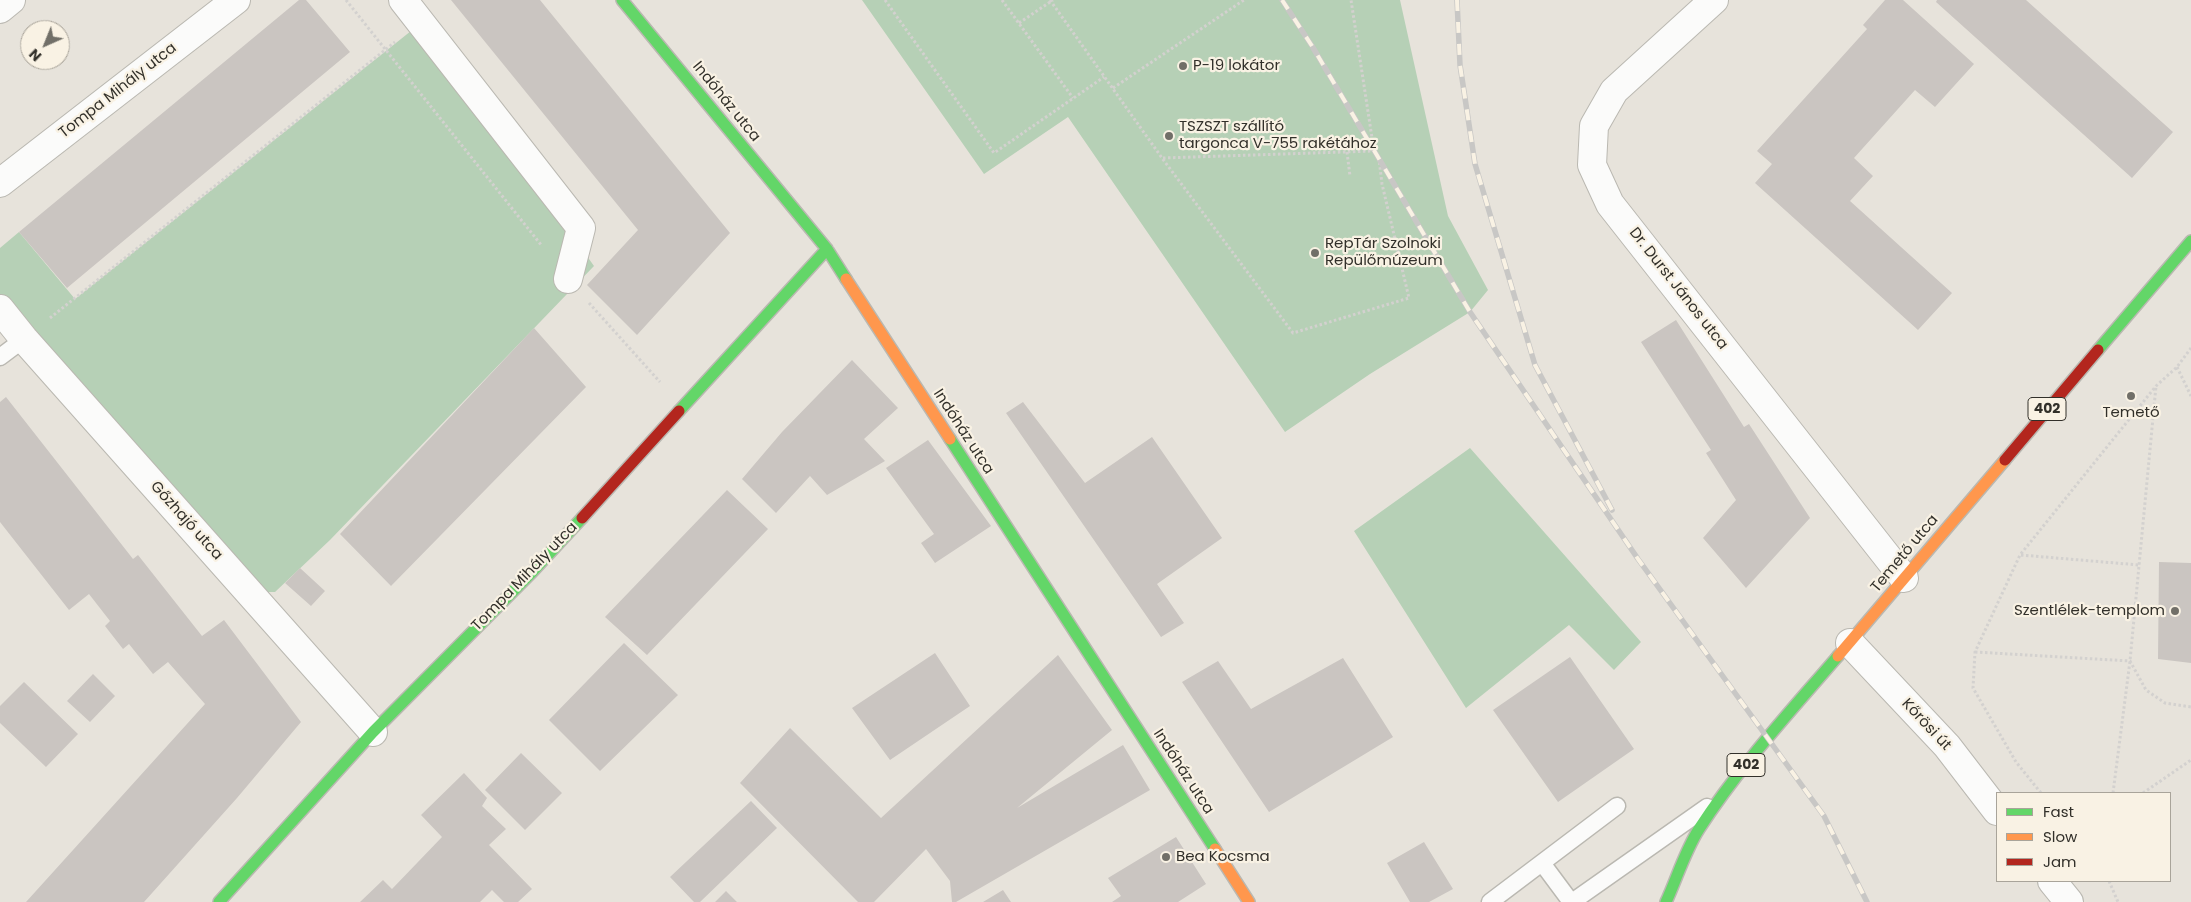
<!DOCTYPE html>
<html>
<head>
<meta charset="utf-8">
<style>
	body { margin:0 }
	#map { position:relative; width:2191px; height:902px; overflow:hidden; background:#e7e3db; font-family:Poppins,sans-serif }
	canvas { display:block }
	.legend { position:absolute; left:1996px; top:792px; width:175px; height:90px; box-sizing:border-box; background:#f9f2e4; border:1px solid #a9a49a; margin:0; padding:6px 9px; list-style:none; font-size:15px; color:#32302a }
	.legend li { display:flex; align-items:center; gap:10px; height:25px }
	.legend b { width:25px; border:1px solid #a9a49a }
	.north { position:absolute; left:20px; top:20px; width:50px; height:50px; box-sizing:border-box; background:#f9f2e4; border:1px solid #a9a49a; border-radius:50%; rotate:224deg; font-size:14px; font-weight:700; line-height:20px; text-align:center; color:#32302a }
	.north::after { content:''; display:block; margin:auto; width:18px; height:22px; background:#716f68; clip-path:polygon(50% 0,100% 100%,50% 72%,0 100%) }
</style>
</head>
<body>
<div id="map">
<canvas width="2191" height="902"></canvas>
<ul class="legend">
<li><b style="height:6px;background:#63d668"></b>Fast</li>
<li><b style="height:6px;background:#ff974d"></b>Slow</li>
<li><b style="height:6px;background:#b3261e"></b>Jam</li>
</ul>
<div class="north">N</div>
</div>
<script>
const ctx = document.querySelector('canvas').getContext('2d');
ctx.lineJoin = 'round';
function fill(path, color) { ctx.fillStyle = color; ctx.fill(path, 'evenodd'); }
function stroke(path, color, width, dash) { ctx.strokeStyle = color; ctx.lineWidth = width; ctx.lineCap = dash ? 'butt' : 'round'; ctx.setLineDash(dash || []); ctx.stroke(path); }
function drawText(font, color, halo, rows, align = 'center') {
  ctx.font = font + ' Poppins,sans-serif'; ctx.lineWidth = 4.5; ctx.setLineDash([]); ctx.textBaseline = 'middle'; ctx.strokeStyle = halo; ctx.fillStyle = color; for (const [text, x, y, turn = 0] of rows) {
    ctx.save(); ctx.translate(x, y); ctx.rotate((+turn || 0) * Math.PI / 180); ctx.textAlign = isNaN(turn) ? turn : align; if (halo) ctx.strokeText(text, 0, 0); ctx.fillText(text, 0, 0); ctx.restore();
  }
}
fill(new Path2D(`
	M862 0H1400L1448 216 1488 290 1470 312 1370 374 1285 432 1068 117 984 174Z
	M421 23 594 266 330 540 275 592H249L0 305V248L19 232 75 299Z
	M1470 448 1641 642 1614 670 1569 625 1466 708 1354 531Z`), '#b6d0b6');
fill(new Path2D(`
	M299 0H306L350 52 67 288 19 232Z
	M451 0H540L730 233 637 335 587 285 638 230Z
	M1885 0H1903L1974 64 1935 107 1915 90 1854 158 1873 176 1850 201 1952 293 1918 330 1755 183 1772 164 1757 151 1867 29 1863 25Z
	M1937 0H2026L2173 132 2132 178 1936 2Z
	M1676 320 1744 427 1749 424 1810 518 1746 588 1703 538 1736 500 1706 453 1711 450 1641 342Z
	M534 328 586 387 391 586 340 534Z
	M852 360 898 408 864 439 885 461 827 495 810 476 776 513 742 479 782 432Z
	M6 397 133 559 138 555 202 636 224 620 301 722 237 798 144 902H26L205 704 168 662 153 674 129 644 123 649 105 626 110 621 89 594 69 610 0 522V402Z
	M1023 402 1085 483 1152 437 1222 538 1157 584 1184 623 1161 637 1006 413Z
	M928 440 991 526 935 563 921 543 934 534 886 468Z
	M727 490 768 529 647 655 605 617Z
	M2159 562 2191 563V663L2158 659Z
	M300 568 325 591 311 606 285 583Z
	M624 643 678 695 600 771 549 720Z
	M935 653 970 706 890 760 852 708Z
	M1058 655 1112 730 1017 808 1123 745 1150 790 956 902H952L950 881 926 849 874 902H858L740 783 790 728 881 818Z
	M1570 657 1634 749 1558 802 1493 710Z
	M1343 658 1393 737 1269 812 1182 682 1218 661 1251 709Z
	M93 674 115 696 90 722 67 701Z
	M24 682 78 734 46 767 0 723V706Z
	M521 753 562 793 525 830 485 790Z
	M464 773 487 798 482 806 506 829 489 845 532 889 518 902H504L492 890 480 902H360L383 880 392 889 442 837 421 815Z
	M751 801 777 828 700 902H694L670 877Z
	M1176 837 1206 884 1178 902H1112L1121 896 1108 878Z
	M1424 842 1453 889 1429 902H1410L1387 863Z
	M1003 890 1011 902H983Z
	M726 891 737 902H715Z`), '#cac5c1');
const lane = new Path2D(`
	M0 357 24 339
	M1542 863 1571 902
	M1490 902 1617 806
	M1572 902 1707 807`);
const street = new Path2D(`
	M403 0 581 228 568 279
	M1714 0 1614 91 1594 126 1592 165 1610 204 1904 578
	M0 9 11 0
	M0 183 236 0
	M0 309 24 339 373 732
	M1850 643 1947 746 1997 811
	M2052 881 2069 902`);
const fast = new Path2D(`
	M622 0 827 249 846 279
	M2098 350 2191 241
	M679 411 827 249
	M950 439 1215 849
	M219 902 373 732 533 571 582 518
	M1666 902C1677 878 1685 851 1699 829 1739 767 1790 712 1838 656`);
const slow = new Path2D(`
	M846 279 950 439
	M1838 656 2005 460
	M1215 849 1249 902`);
const jam = new Path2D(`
	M2005 460 2098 350
	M582 518 679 411`);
stroke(lane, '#bab8b1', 19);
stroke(street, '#bab8b1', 30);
stroke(fast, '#bab8b1', 14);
stroke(slow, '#bab8b1', 14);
stroke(jam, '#bab8b1', 14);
stroke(new Path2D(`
	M346 0 542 246
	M885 0 994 153 1104 77
	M1002 0 1073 98
	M1050 0 1162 158 1293 333 1409 298 1382 184 1379 159 1374 151 1351 0
	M1019 23 1053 0
	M1113 88 1244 0
	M1347 152 1350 176
	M1163 158 1374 151
	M589 303 660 382
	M50 318 395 42
	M2177 367 2191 396
	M2021 555 2139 565
	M1975 652 2130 661 2146 690 2165 703 2191 707
	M2041 793 2016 762 1973 688 1975 652 2020 555 2156 386 2177 367 2191 348
	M2113 793 2130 661 2156 386
	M2143 793 2191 760
	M2109 881 2118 902`), '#d3d1cf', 3, [2.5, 2.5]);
stroke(lane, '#fbfbfa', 16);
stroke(street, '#fbfbfa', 28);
stroke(fast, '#63d668', 11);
stroke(slow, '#ff974d', 11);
stroke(jam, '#b3261e', 11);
const rail = new Path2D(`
	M1282 0 1312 46 1470 312 1638 559 1824 816 1867 902
	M1457 0 1460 65 1475 164 1535 365 1612 510`);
stroke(rail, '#c8c7c5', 5.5);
stroke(rail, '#f9f2e4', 4, [11]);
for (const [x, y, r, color] of [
	[1183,66,5,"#716f68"],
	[1169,136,5,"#716f68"],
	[1315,253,5,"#716f68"],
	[2131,396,5,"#716f68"],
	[2175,611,5,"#716f68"],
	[1166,857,5,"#716f68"]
]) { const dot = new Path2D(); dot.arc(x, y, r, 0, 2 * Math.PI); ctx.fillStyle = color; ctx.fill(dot); stroke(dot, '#f9f2e4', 2); }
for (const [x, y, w] of [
	[2047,409,38],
	[1746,765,38]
]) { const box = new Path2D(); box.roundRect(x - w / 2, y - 11.5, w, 23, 4); ctx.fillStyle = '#f9f2e4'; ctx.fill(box); stroke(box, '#32302a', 1); }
drawText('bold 14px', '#32302a', null, [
	["402",2047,409],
	["402",1746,765]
]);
drawText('15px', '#32302a', '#f9f2e4', [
	["P-19 lokátor",1193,66],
	["TSZSZT szállító",1179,127],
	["targonca V-755 rakétához",1179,144],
	["RepTár Szolnoki",1325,244],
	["Repülőmúzeum",1325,261],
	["Temető",2131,413,"center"],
	["Szentlélek-templom",2165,611,"right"],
	["Bea Kocsma",1176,857]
], 'left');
drawText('15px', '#32302a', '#f9f2e4', [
	["Tompa Mihály utca",118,91,-38],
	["Indóház utca",726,102,51],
	["Dr. Durst János utca",1678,289,52],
	["Indóház utca",963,432,57],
	["Gőzhajó utca",186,521,48],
	["Temető utca",1905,554,-50],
	["Tompa Mihály utca",525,577,-46],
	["Kőrösi út",1926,725,47],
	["Indóház utca",1183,772,57]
]);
</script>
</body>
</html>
